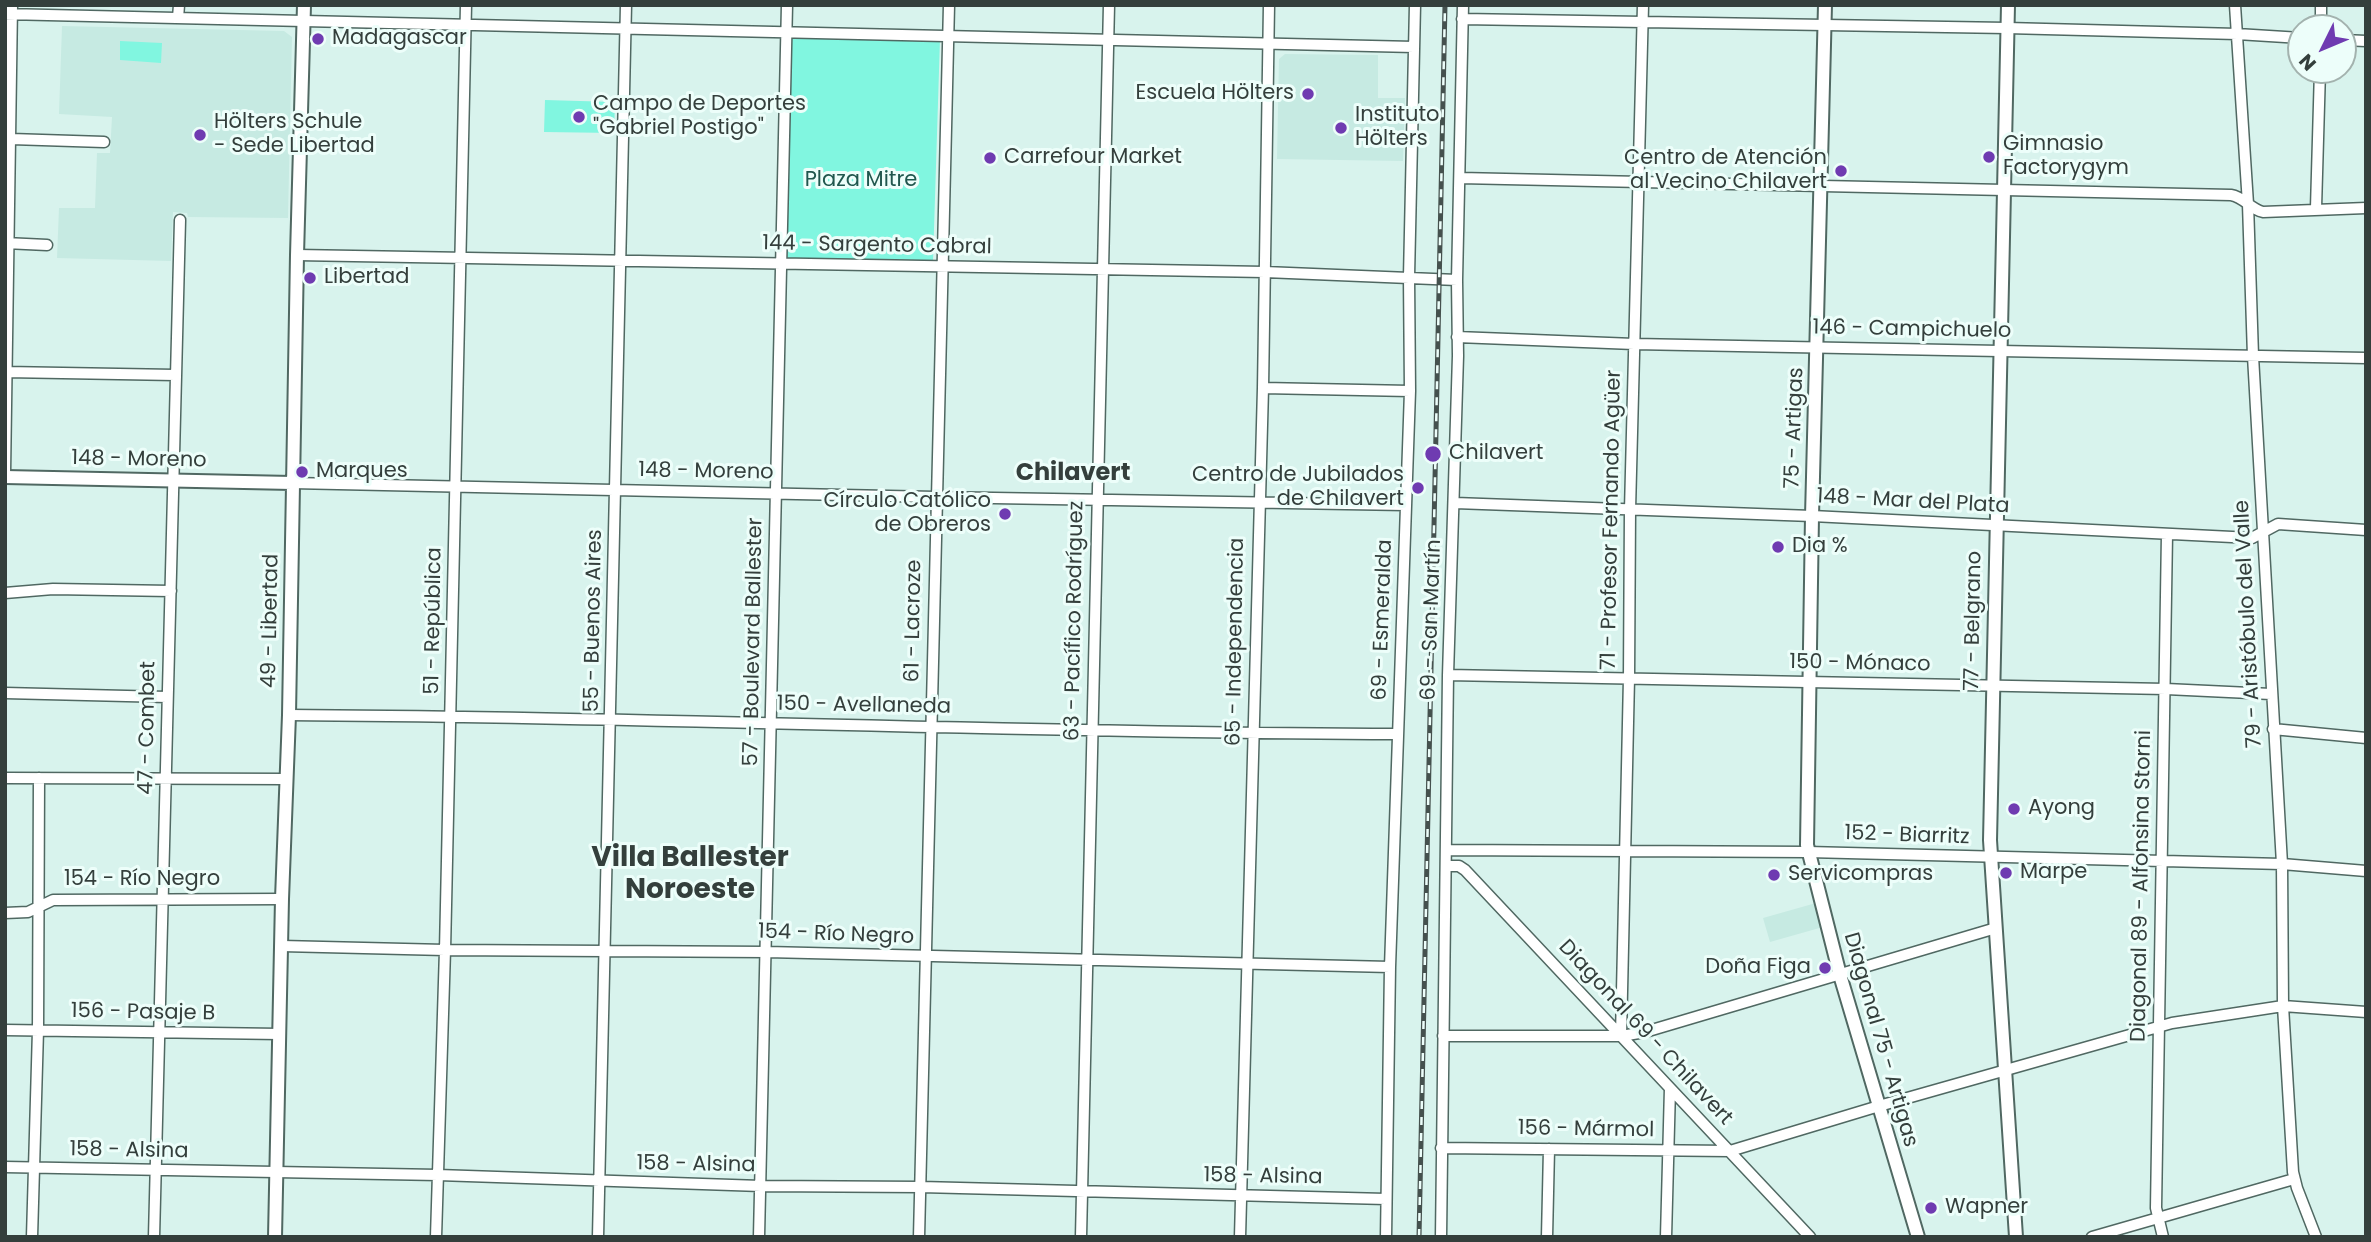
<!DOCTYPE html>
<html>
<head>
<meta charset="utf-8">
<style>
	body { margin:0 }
	#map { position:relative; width:2371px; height:1242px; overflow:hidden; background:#d8f3ed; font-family:Poppins,sans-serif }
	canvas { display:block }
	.frame { position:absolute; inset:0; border:7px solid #343f3c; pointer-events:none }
	.north { position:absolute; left:2287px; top:14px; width:70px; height:70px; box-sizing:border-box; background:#edfefa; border:2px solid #a3b2ae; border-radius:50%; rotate:227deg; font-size:19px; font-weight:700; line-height:28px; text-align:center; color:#343f3c }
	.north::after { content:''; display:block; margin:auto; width:24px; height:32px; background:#6f3bb1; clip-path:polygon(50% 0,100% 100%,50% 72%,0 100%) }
</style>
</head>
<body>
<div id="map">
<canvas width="2371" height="1242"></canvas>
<div class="frame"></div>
<div class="north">N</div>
</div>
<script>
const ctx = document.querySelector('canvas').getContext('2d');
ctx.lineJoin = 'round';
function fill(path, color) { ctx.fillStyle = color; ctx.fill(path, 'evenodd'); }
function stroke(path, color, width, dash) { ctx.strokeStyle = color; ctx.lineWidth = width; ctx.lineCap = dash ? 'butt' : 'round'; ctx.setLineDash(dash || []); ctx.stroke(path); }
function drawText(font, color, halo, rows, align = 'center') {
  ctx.font = font + ' Poppins,sans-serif'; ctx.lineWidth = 6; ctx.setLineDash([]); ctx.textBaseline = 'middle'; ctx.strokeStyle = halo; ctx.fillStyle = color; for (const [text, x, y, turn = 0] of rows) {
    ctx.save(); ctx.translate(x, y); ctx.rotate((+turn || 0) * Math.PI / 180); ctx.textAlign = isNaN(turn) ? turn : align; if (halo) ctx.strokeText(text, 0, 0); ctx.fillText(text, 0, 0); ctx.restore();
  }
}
fill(new Path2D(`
	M62 26 284 31 292 37 288 218 188 217 187 213 173 212 171 261 57 258 59 208H95L97 153H110L112 117 59 114Z
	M1285 54 1378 55V98H1405L1403 161 1277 159 1279 59Z
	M1816 903 1823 927 1770 942 1763 918Z`), '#c6eae2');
fill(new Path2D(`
	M792 36 940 39 933 261 783 259Z
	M120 41 162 43 161 63 120 60Z
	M545 100 615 102 614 133 544 132Z`), '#81f6e0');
const minor = new Path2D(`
	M2235 5 2248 204 2253 356 2282 864 2283 1006 2293 1172 2297 1188 2316 1237
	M5 14 1414 47
	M178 18 179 5
	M1462 19 2007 28 2237 34 2301 38
	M2321 28V5
	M2343 40 2366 41
	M11 139 104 142
	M1460 178 2231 195C2244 197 2250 209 2263 212L2366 208
	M2316 208 2320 70
	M5 243 47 245
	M297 255 1265 272 1457 280
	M1457 337 1634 344 2366 358
	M6 372 175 375
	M1263 388 1410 391
	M5 473 12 5
	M292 483 935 497 1405 505
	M1455 503 1812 516 2252 538 2278 524 2366 530
	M5 593 53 589 171 591
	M1448 675 2166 689 2271 694
	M5 693 167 697
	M289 715C658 717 1028 733 1397 734
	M2273 729 2366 738
	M5 778 286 779
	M1447 850 1808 852 2282 864 2366 871
	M1447 866H1459L1465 870 1810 1237
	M5 913 28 912 53 900 282 899
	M282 946 445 950 767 952 1390 967
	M5 1030 280 1034
	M1443 1036H1621L1645 1032 1996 928
	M1621 1036 1629 678 1630 510 1643 5
	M1441 1148 1730 1151 1879 1106 2172 1023 2283 1006 2366 1012
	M5 1167 438 1175 761 1186 921 1187 1386 1199
	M32 1237 38 1030 39 778
	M154 1237 180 220
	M436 1237 445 950 466 5
	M598 1237 626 5
	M759 1237 787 5
	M919 1237 949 5
	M1081 1237 1109 5
	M1240 1237 1263 388 1269 5
	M1386 1237 1390 967 1410 391 1409 277 1415 5
	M1441 1237 1448 675 1458 356 1457 280 1463 5
	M1547 1237 1549 1149
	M1666 1237 1670 1088
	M2092 1237 2294 1179
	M2163 1237 2156 1208 2167 534`);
const tertiary = new Path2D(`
	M1825 5 1812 516 1807 845 1840 975 1918 1237
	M2008 5 1990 840 2016 1237
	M5 477 292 483
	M275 1237 282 899 289 715 297 255 304 5`);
stroke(minor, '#506862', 13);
stroke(tertiary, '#506862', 16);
stroke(minor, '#fff', 10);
stroke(tertiary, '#fff', 12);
const rail = new Path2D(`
	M1419 1237 1445 5`);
stroke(rail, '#45514e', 5);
stroke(rail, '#edfefa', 2.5, [8]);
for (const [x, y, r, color] of [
	[318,39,7,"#6f3bb1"],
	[1308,94,7,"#6f3bb1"],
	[579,117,7,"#6f3bb1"],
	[1341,128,7,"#6f3bb1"],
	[200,135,7,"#6f3bb1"],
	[1989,157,7,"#6f3bb1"],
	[990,158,7,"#6f3bb1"],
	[1841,171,7,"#6f3bb1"],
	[310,278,7,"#6f3bb1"],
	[1433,454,9,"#6f3bb1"],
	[302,472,7,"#6f3bb1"],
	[1418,488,7,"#6f3bb1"],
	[1005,514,7,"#6f3bb1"],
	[1778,547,7,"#6f3bb1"],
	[2014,809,7,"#6f3bb1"],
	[2006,873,7,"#6f3bb1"],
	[1774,875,7,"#6f3bb1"],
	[1825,968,7,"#6f3bb1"],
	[1931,1208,7,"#6f3bb1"]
]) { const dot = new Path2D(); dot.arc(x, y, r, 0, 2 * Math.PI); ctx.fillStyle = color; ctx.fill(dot); stroke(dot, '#edfefa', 2.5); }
drawText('21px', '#343f3c', '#edfefa', [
	["Madagascar",332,39],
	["Escuela Hölters",1294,94,"right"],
	["Campo de Deportes",593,105],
	["\"Gabriel Postigo\"",593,129],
	["Instituto",1355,116],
	["Hölters",1355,140],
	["Hölters Schule",214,123],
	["- Sede Libertad",214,147],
	["Gimnasio",2003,145],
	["Factorygym",2003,169],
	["Carrefour Market",1004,158],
	["Centro de Atención",1827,159,"right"],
	["al Vecino Chilavert",1827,183,"right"],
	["Libertad",324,278],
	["Chilavert",1449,454],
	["Marques",316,472],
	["Centro de Jubilados",1404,476,"right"],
	["de Chilavert",1404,500,"right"],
	["Círculo Católico",991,502,"right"],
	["de Obreros",991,526,"right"],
	["Dia %",1792,547],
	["Ayong",2028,809],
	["Marpe",2020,873],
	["Servicompras",1788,875],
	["Doña Figa",1811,968,"right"],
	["Wapner",1945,1208]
], 'left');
drawText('21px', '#20574e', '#edfefa', [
	["Plaza Mitre",861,181]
]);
drawText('21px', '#343f3c', '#edfefa', [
	["144 - Sargento Cabral",877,246,1],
	["146 - Campichuelo",1912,330,1],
	["75 - Artigas",1795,428,-88],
	["148 - Moreno",139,460,1],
	["148 - Moreno",706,472,1],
	["148 - Mar del Plata",1913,502,3],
	["71 - Profesor Fernando Agüer",1612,520,-89],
	["69 - Esmeralda",1383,620,-88],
	["69 - San Martín",1432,620,-88],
	["49 - Libertad",271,621,-89],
	["51 - República",434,621,-89],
	["55 - Buenos Aires",594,621,-89],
	["61 - Lacroze",914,621,-89],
	["63 - Pacífico Rodríguez",1075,621,-89],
	["77 - Belgrano",1974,621,-89],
	["79 - Aristóbulo del Valle",2249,624,-93],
	["57 - Boulevard Ballester",754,642,-89],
	["65 - Independencia",1236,642,-89],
	["150 - Mónaco",1860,664,1],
	["150 - Avellaneda",864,706,1],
	["47 - Combet",148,728,-89],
	["152 - Biarritz",1907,836,2],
	["154 - Río Negro",142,880],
	["Diagonal 89 - Alfonsina Storni",2142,886,-89],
	["154 - Río Negro",836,935,2],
	["156 - Pasaje B",143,1013,1],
	["Diagonal 69 - Chilavert",1645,1033,47],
	["Diagonal 75 - Artigas",1880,1040,74],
	["156 - Mármol",1586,1130,1],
	["158 - Alsina",129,1151,1],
	["158 - Alsina",696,1165,1],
	["158 - Alsina",1263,1177,1]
]);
drawText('bold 24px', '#343f3c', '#edfefa', [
	["Chilavert",1073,474]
]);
drawText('bold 28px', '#343f3c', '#edfefa', [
	["Villa Ballester",690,859],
	["Noroeste",690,891]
]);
</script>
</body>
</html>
